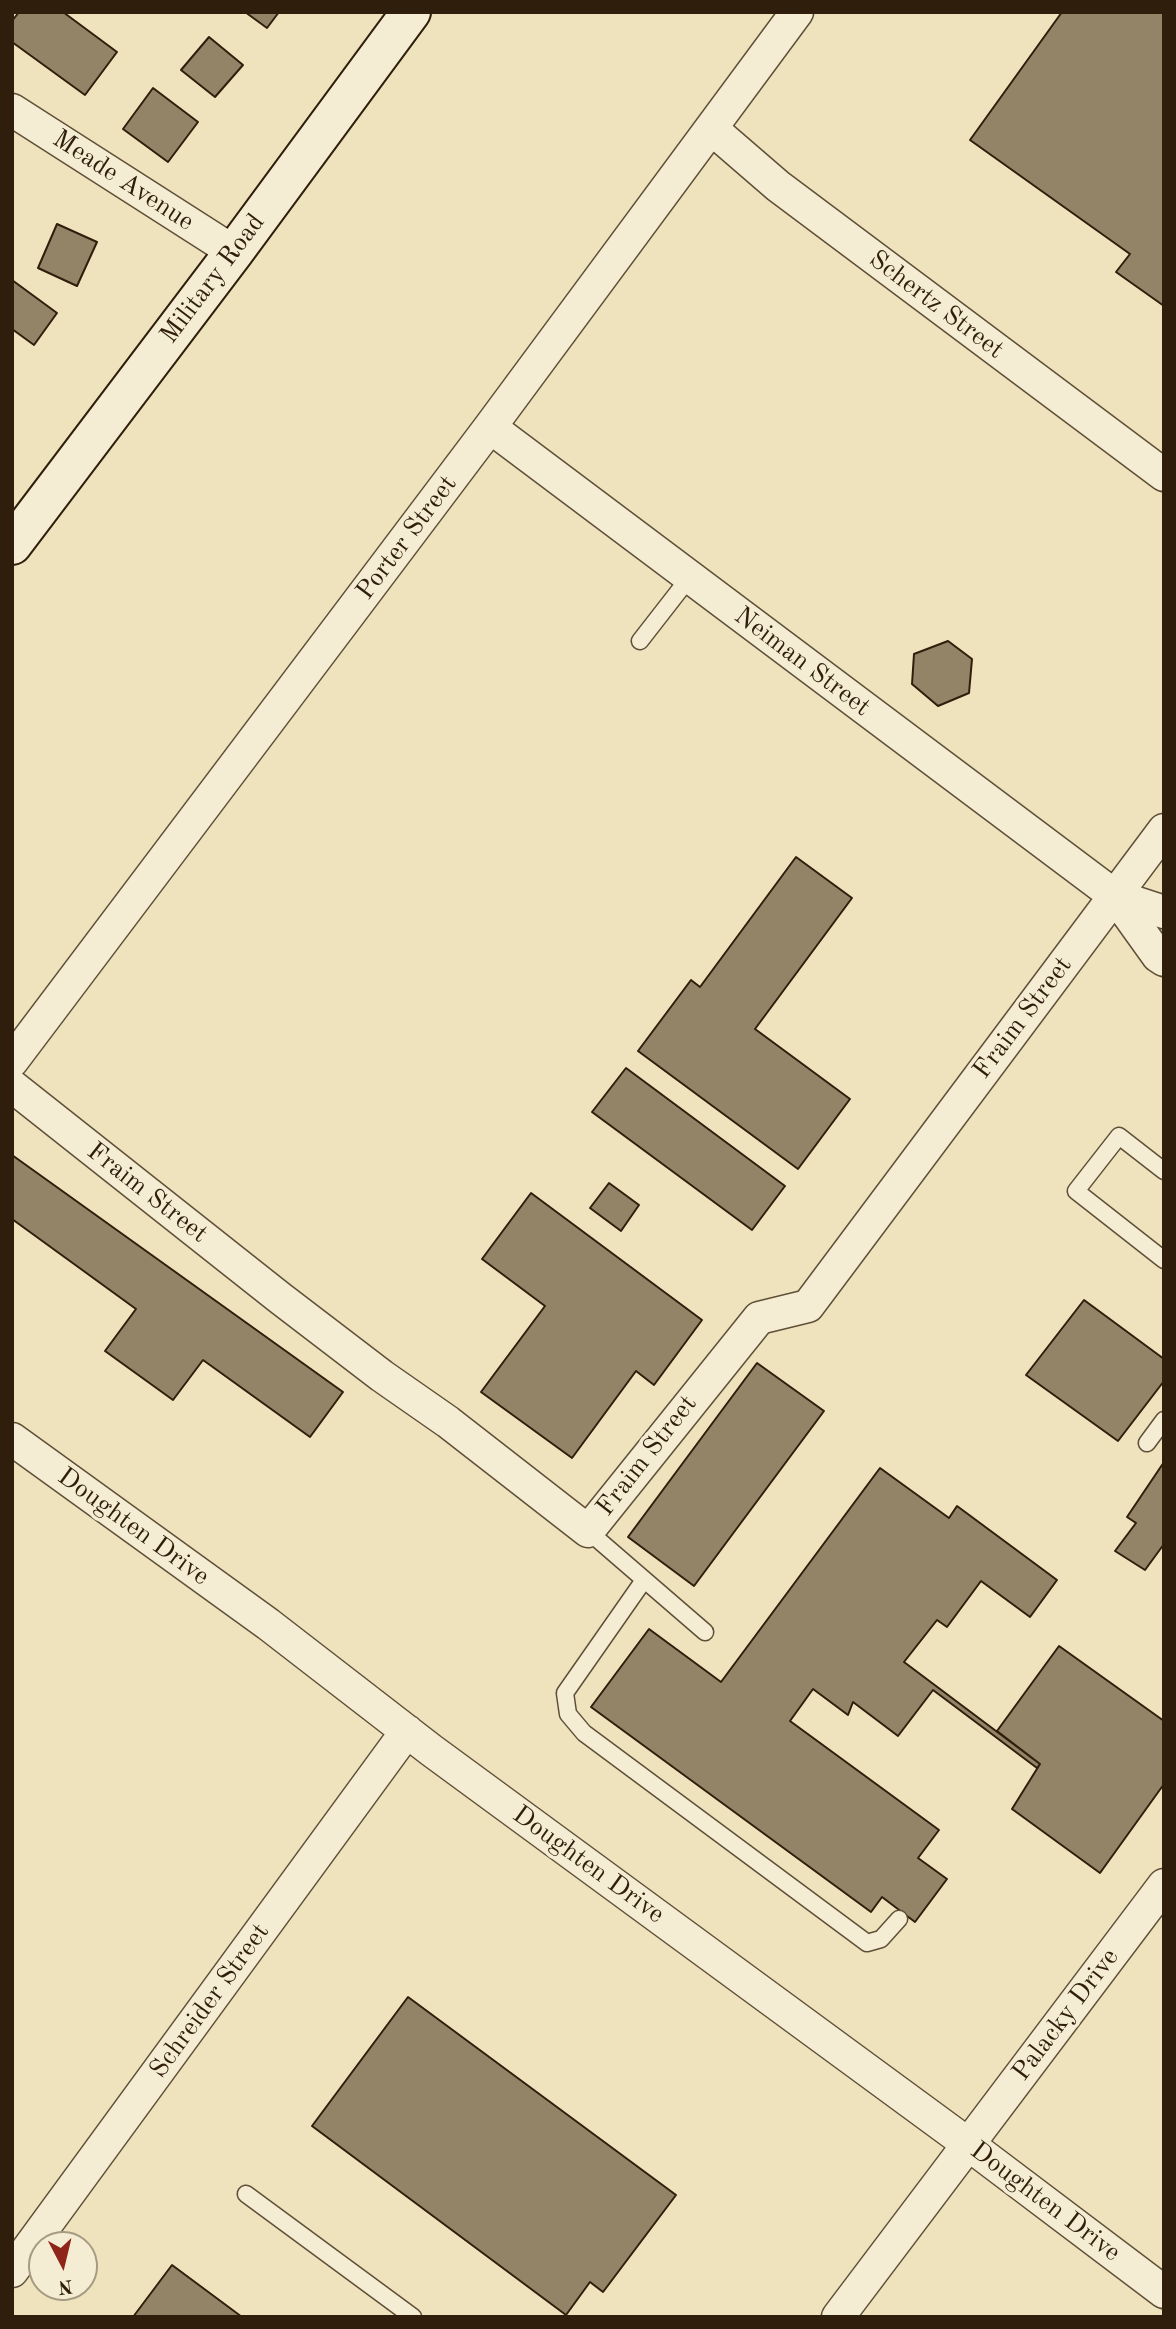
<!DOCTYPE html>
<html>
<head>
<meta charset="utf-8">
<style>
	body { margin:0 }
	#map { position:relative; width:1176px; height:2329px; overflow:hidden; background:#eee3bc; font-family:"Old Standard TT",serif }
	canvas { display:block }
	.frame { position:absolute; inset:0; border:14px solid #301e0c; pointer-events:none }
	.north { position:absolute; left:28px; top:2231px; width:70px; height:70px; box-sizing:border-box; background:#f4edd3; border:2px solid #a69a83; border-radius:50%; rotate:173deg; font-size:19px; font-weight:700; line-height:28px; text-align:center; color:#301e0c }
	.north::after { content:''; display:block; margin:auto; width:24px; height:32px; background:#8f2418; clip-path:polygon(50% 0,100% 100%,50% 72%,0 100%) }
</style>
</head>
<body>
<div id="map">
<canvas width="1176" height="2329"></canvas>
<div class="frame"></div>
<div class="north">N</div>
</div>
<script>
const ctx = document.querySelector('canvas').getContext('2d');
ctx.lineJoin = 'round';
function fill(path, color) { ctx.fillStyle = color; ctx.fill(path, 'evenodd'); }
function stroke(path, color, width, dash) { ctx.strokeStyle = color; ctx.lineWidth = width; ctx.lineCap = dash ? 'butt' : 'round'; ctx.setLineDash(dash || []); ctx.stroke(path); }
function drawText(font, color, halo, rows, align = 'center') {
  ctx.font = font + ' "Old Standard TT",serif'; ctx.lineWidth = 7; ctx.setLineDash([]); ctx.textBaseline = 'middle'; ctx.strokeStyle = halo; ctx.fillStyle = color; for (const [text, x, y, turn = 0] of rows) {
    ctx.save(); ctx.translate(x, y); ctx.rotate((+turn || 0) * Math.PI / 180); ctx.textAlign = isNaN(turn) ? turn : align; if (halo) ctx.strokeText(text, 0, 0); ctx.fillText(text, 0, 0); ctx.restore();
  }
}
const building = new Path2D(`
	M19 12H63L117 52 85 95 12 42V21Z
	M245 12H279L267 28Z
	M1062 12H1164V306L1116 272 1130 254 970 140Z
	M209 37 243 65 215 97 181 70Z
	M153 88 198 122 168 162 123 129Z
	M57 224 97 242 77 286 38 268Z
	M12 280 57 313 34 345 12 329Z
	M948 641 972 659 969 693 938 706 912 684 914 654Z
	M796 857 852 898 755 1029 850 1099 798 1169 638 1051 691 980 700 987Z
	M626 1068 785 1186 752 1230 592 1112Z
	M12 1155 343 1392 310 1437 203 1360 173 1400 105 1351 136 1309 12 1219Z
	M609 1183 639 1205 621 1231 590 1208Z
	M531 1193 702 1320 654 1385 636 1371 572 1458 481 1392 545 1306 482 1259Z
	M1084 1300 1164 1359V1381L1118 1441 1026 1375Z
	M757 1363 824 1411 694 1586 628 1537Z
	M1164 1462V1544L1145 1570 1115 1551 1136 1523 1127 1517Z
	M880 1468 949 1518 957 1506 1057 1580 1030 1617 981 1581 947 1627 937 1620 904 1662 1040 1764 1037 1768 933 1690 898 1736 853 1702 848 1715 813 1689 790 1721 939 1830 918 1858 947 1879 915 1922 882 1897 871 1912 591 1707 649 1629 721 1682Z
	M1059 1646 1164 1721V1784L1100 1873 1012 1809 1040 1764 997 1731Z
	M408 1997 676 2195 603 2292 590 2282 566 2315 312 2126Z
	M172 2265 242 2317H133Z`);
fill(building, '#938468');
stroke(building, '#301e0c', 2);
const lane = new Path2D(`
	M640 641 689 578
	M1164 1171 1119 1136 1076 1191 1164 1260
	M1147 1443 1164 1420
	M588 1531 705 1632
	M644 1580 565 1693 568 1714 584 1733 867 1943 881 1939 899 1919
	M246 2194 413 2317`);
const street = new Path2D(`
	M12 110 234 252
	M712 129 778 186 1164 475
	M490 427 1115 896 1158 956 1164 960
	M1115 896 1164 912
	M12 1061 490 427 797 12
	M12 1086 280 1298 382 1376 448 1422 588 1531 759 1318 808 1306 1164 830
	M12 1439 268 1624 431 1750 968 2144 1164 2292
	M12 2271 407 1731
	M838 2317 1164 1885`);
const secondary = new Path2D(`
	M12 545 234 252 411 12`);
stroke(lane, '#604f38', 19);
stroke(street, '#604f38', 35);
stroke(secondary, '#301e0c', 42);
stroke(lane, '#f4edd3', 16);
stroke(street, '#f4edd3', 32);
stroke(secondary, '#f4edd3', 38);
drawText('26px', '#301e0c', '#f4edd3', [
	["Meade Avenue",123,181,33],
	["Military Road",213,279,-53],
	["Schertz Street",936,305,37],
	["Porter Street",407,538,-53],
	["Neiman Street",802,662,37],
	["Fraim Street",1023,1018,-53],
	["Fraim Street",147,1193,38],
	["Fraim Street",647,1456,-52],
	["Doughten Drive",133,1527,36],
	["Doughten Drive",588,1865,36],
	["Schreider Street",210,2001,-54],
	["Palacky Drive",1066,2015,-53],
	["Doughten Drive",1045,2202,37]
]);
</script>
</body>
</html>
